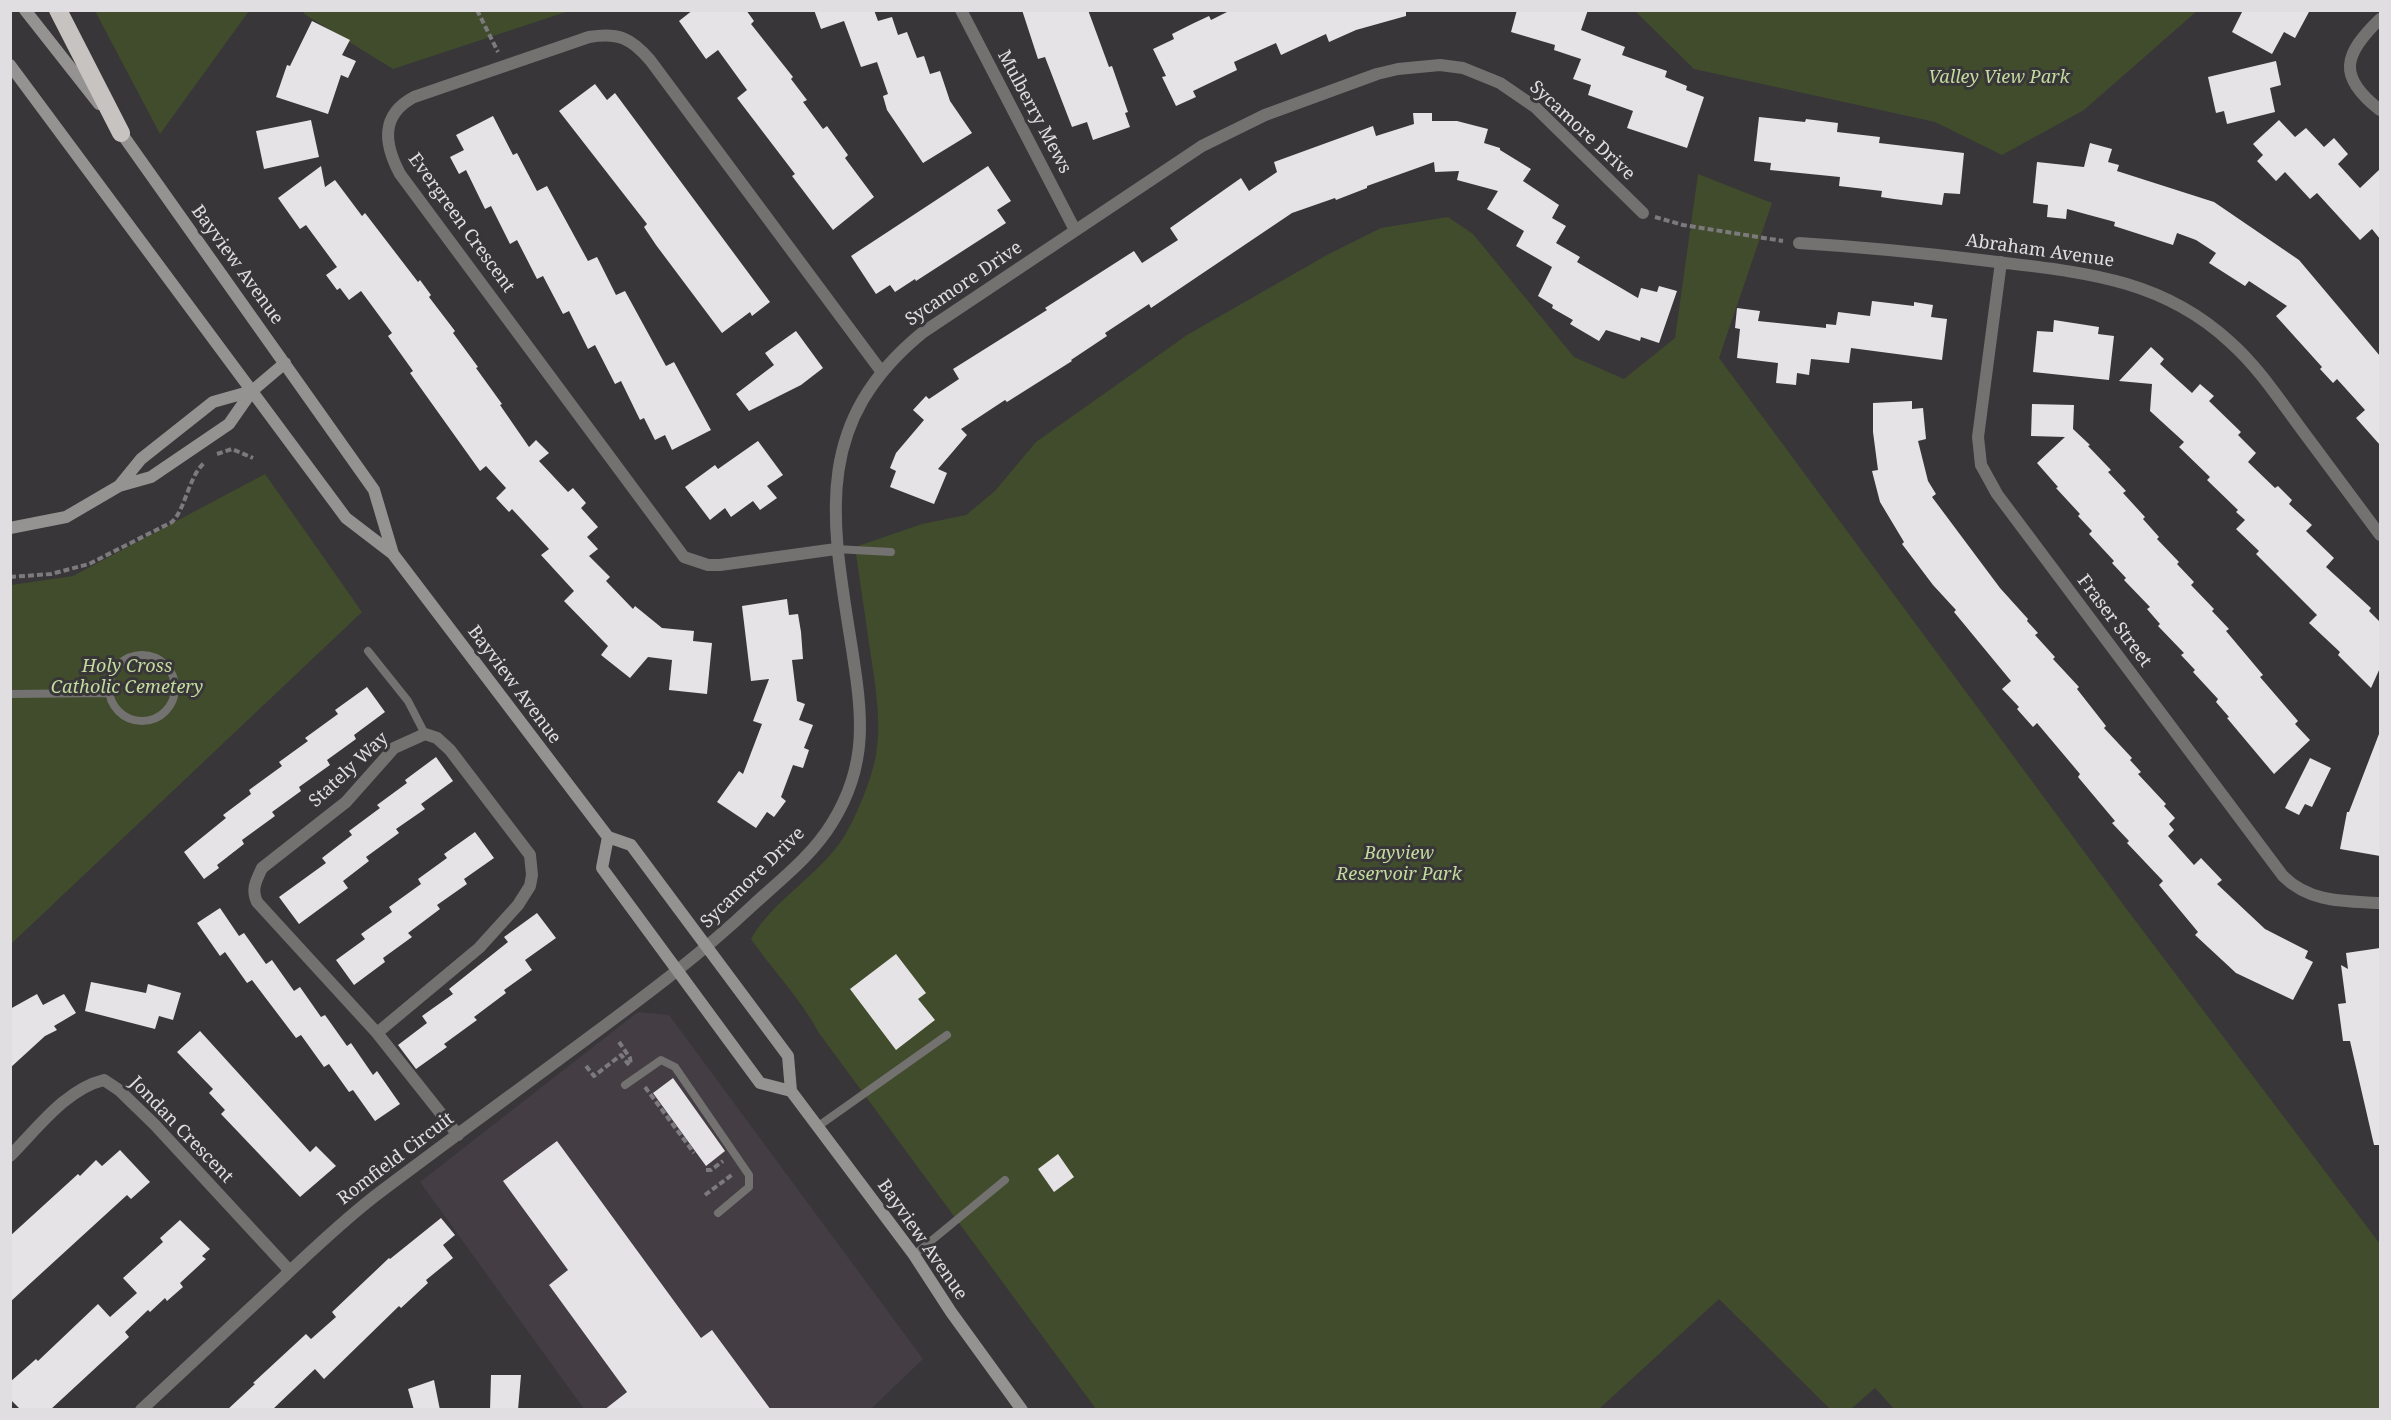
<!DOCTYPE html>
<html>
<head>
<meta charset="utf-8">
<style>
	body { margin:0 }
	#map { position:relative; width:2391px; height:1420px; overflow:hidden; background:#383638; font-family:"Noto Serif",serif }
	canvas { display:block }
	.frame { position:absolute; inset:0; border:12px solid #e0dee0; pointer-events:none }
</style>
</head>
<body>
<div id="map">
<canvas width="2391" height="1420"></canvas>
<div class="frame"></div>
</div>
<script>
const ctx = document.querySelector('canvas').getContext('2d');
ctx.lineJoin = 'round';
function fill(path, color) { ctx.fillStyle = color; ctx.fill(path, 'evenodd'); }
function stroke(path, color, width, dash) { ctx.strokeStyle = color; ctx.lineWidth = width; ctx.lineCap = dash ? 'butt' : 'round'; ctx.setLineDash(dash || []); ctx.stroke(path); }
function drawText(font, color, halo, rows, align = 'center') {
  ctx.font = font + ' "Noto Serif",serif'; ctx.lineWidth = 6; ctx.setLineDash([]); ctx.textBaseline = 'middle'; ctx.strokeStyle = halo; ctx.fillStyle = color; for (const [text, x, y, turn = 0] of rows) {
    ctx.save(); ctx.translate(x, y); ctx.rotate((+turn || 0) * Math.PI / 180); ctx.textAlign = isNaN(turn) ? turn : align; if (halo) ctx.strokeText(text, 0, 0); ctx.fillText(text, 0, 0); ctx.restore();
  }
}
fill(new Path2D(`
	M638 1012 669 1015 923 1359 871 1409H584L420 1182Z`), '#443d44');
fill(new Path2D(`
	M95 11H249L160 134Z
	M303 11H569L393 69 304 14Z
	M1635 11H2197L2084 110 2002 155 1935 122 1694 69Z
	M1698 174 1772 203 1719 358 2128 911 2380 1244V1409L1895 1410 1875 1388 1851 1409H1830L1719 1299 1599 1409H1096L819 1033C801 999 773 971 751 939 774 898 820 876 845 835 857 815 872 778 876 755 882 721 875 684 870 650 865 616 860 581 855 547L922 524 966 515 995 491 1036 442 1187 335 1327 255 1381 228 1448 217 1473 234 1574 357 1624 379 1675 338Z
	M265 474 362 612 11 944V585L73 576Z`), '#404c2c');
fill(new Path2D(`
	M693 10H746L754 21 751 24 793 77 791 79 807 100 803 102 823 129 827 126 848 155 845 158 874 197 833 230 792 176 795 174 737 98 747 90 718 50 706 59 679 21Z
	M814 10H874L878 21 892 17 898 35 907 32 917 58 924 56 930 74 940 71 950 101 972 133 923 163 887 110 883 96 888 94 877 62 861 67 844 21 821 29Z
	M1022 10H1088L1109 67 1112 66 1128 112 1125 113 1130 127 1093 140 1087 122 1072 127 1045 57 1038 59Z
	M1231 10H1406V16L1356 30 1329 42 1326 34 1281 55 1276 43 1234 62 1237 70 1193 91 1196 97 1176 106 1162 77 1166 76 1153 49 1174 39 1172 34 1194 23 1209 16 1211 20Z
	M1517 10H1588L1581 30 1625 47 1622 55 1667 71 1665 77 1687 86 1686 90 1704 97 1687 148 1627 128 1633 111 1588 95 1591 85 1573 79 1581 59 1554 50 1555 45 1511 32Z
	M2243 10H2310L2295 38 2284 32 2272 54 2232 32Z
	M312 21 350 40 342 55 356 61 348 78 341 75 328 114 276 97 287 65 290 66Z
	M2276 61 2281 85 2270 88 2275 112 2227 124 2224 111 2216 113 2208 77Z
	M595 84 607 100 615 93 770 302 752 316 750 312 722 333 656 245 644 227 647 224 559 111Z
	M1413 113H1432V121H1457L1488 129 1484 143 1500 148V150L1531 169 1523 181 1559 205 1552 218 1566 226 1556 243 1580 257 1577 262 1638 298 1641 288 1657 292 1659 286 1677 291 1659 343 1641 337 1640 341 1606 330 1599 341 1570 324 1573 320 1552 308 1553 305 1538 296 1552 267 1516 246 1524 231 1487 209 1498 191 1457 180 1459 171 1435 172 1434 162 1367 186V188L1336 200 1335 198 1292 213 1151 308 1149 304 1105 333 1107 336 1071 360 1072 361 1007 402 1005 400 961 429 967 435 938 469 947 473 934 504 890 487 896 471 890 468 896 453 924 420 913 410 926 396 929 399 959 379 953 369 1047 310 1045 308 1134 251 1142 263 1178 240 1170 228 1241 178 1249 191 1277 172 1274 162 1373 126 1376 136 1414 124Z
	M493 116 513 155 517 153 537 191 547 186 588 261 597 257 616 295 625 291 666 366 674 362 711 430 672 450 665 435 655 440 644 418 640 420 621 381 615 384 595 345 588 349 569 311 563 314 543 276 537 279 517 240 510 244 491 206 485 209 466 170 459 174 450 157 464 150 456 135Z
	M1759 117 1805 122 1806 119 1838 123 1837 132 1880 137 1879 143 1964 153 1960 194 1944 193 1942 205 1894 199 1881 197 1882 191 1839 186 1840 177 1770 170 1771 163 1754 161Z
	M311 120 319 157 264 169 256 131Z
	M2279 120 2295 137 2306 128 2324 147 2334 138 2348 154 2338 164 2360 188 2380 169V239L2372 229 2360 240 2317 193 2310 199 2285 172 2276 181 2257 161 2263 155 2253 144Z
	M2090 143 2112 149 2108 162 2119 165 2117 171 2214 202 2299 260 2380 356V445L2356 418 2365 410 2337 379 2333 383 2320 369 2322 367 2276 316 2287 306 2249 281 2245 286 2209 263 2216 253 2196 240 2177 233 2173 245 2114 226 2115 222 2067 209 2066 219 2047 217 2048 205 2033 203 2037 162 2084 167Z
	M321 166 325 187 335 180 362 216 365 213 418 282 420 280 431 295 429 297 455 331 453 333 478 367 476 368 502 404 500 405 529 447 536 440 549 453 539 461 568 492 573 488 586 503 581 508 598 527 587 537 598 549 589 556 610 577 606 581 633 609 635 606 662 628 694 631 693 641 712 643 707 694 669 690 672 660 648 657 630 678 601 655 608 646 564 601 574 591 541 555 549 549 512 509 509 512 496 498 506 488 486 466 480 471 410 373 413 371 388 336 392 333 361 291 349 300 340 288 337 290 326 275 337 267 306 225 300 229 278 198Z
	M988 166 1011 201 997 210 1006 223 916 281 915 279 895 292 890 285 876 294 851 256Z
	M1872 301 1914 306V302L1933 305 1931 317 1947 319 1942 360 1851 348 1849 363 1811 359 1809 375 1797 373 1796 385 1776 383 1778 363 1737 358 1740 329 1735 328 1737 308 1760 311 1758 321 1826 328V324L1836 325 1838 312 1870 316Z
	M2054 320 2099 327 2098 334 2114 336 2109 380 2033 372 2037 331 2053 332Z
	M796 331 823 368 801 385 749 411 736 394 774 365 765 353Z
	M2151 347 2164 359 2160 364 2192 393 2200 384 2214 396 2209 401 2241 432 2238 435 2256 453 2248 462 2275 488 2278 486 2292 500 2289 504 2312 525 2306 531 2334 558 2326 567 2371 608 2369 611 2380 622V668L2371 688 2338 655 2340 652 2309 623 2317 615 2256 554 2259 551 2236 529 2245 520 2236 512 2238 510 2207 480 2210 477 2179 447 2184 442 2150 411 2152 384 2119 381Z
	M1912 401V409L1923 408 1926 439 1918 441 1928 481 1936 494 1932 497 2000 588 2028 619 2027 621 2038 633 2035 635 2055 657 2053 659 2079 687 2077 689 2106 726 2104 728 2132 758 2130 760 2141 772 2138 774 2166 804 2164 806 2175 818 2169 824 2174 830 2168 836 2194 865 2201 858 2222 880 2217 884 2265 929 2308 951 2305 958 2313 962 2293 1000 2236 973 2195 935 2198 932 2159 885 2163 881 2127 843 2129 841 2112 823 2115 821 2078 777 2080 774 2037 723 2033 727 2017 709 2019 707 2002 689 2011 681 1954 612 1956 610 1933 585 1902 544 1904 542 1880 502 1872 471 1878 470 1873 432V403Z
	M2032 404 2074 405 2073 429 2090 445 2088 446 2111 470 2108 472 2126 491 2123 493 2145 517 2143 519 2159 537 2157 539 2179 562 2177 564 2194 582 2191 585 2214 609 2212 611 2229 629 2226 631 2263 675 2260 677 2298 721 2295 724 2310 740 2274 774 2227 718 2229 717 2216 702 2218 699 2193 672 2195 670 2181 655 2184 653 2158 626 2160 624 2147 609 2150 607 2124 580 2126 578 2112 563 2114 561 2089 534 2092 531 2078 516 2080 514 2056 488 2058 487 2037 463 2065 437 2031 436Z
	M758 441 783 475 767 486 777 498 760 510 753 501 731 517 725 508 710 520 685 487 715 465 718 469Z
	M787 599 789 615 798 614 801 632 803 659 792 660 797 701 805 704 799 720 813 725 804 748 809 750 803 768 793 765 781 797 786 801 774 817 767 812 756 828 717 802 739 771 743 774 762 724 753 721 769 679 751 681 742 606Z
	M367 687 385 712 354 735 356 739 327 760 330 765 299 787 301 791 272 812 275 816 242 840 244 844 217 865 219 868 204 879 184 852 226 818 223 815 251 794 249 790 282 766 279 762 308 741 305 738 338 714 335 710Z
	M2379 734H2380V856L2340 849 2347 812H2349Z
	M436 757 453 781 421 804 425 809 396 829 399 833 366 857 369 861 343 881 348 888 299 924 279 897 326 863 322 858 352 835 349 831 380 808 377 805 407 783 405 780Z
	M2310 758 2331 768 2312 807 2305 804 2299 815 2285 808Z
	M475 832 494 858 464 879 467 884 437 905 440 909 408 933 412 937 383 958 385 962 354 985 336 960 365 939 361 934 392 912 389 907 421 884 418 879 447 858 444 854Z
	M220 908 239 936 244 933 266 964 272 960 294 991 300 987 321 1017 325 1015 347 1046 351 1043 373 1075 377 1071 400 1104 375 1121 353 1090 349 1092 329 1064 324 1067 301 1035 296 1038 252 980 247 983 225 952 220 956 197 923Z
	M537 913 556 938 525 960 532 970 504 990 506 993 474 1017 477 1020 444 1044 447 1047 416 1069 398 1045 427 1023 422 1016 453 994 449 989 508 942 504 937Z
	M2380 948V1145H2374L2350 1041H2343L2338 1004 2346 1003 2341 965 2348 969 2346 953Z
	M896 954 926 993 918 999 935 1020 896 1050 850 989Z
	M91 982 146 993 148 984 181 993 173 1020 159 1016 155 1029 85 1011Z
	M37 994 43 1005 64 994 76 1013 54 1026 57 1030 45 1036 10 1068V1009Z
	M200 1031 310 1152 316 1146 336 1166 300 1197 221 1114 225 1110 209 1093 213 1089 177 1052Z
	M673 1078 725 1151 706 1166 653 1093Z
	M557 1141 701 1338 712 1330 771 1410H604L627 1392 549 1285 568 1270 503 1181Z
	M120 1150 150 1182 131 1199 127 1195 10 1302V1236L78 1174 80 1176 96 1160 102 1166Z
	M1058 1154 1074 1177 1054 1192 1038 1169Z
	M441 1218 455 1235 443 1245 453 1258 426 1280 428 1283 401 1308 399 1306 324 1379 315 1369 272 1410H227L255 1384 253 1383 306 1334 311 1339 336 1317 332 1312 389 1258 390 1259Z
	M180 1220 210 1249 202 1256 206 1259 180 1283 183 1287 167 1301 165 1298 150 1312 148 1310 125 1332 129 1337 50 1410H21L10 1399V1382L36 1359 38 1361 98 1304 110 1317 137 1293 123 1278 163 1242 160 1238Z
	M491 1375H521L518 1410H490Z
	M434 1380 440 1410H414L408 1389Z`), '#e6e3e7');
stroke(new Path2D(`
	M477 10 498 52
	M1655 217 1683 225 1783 241
	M217 454 232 449 253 458
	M10 577 51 574 89 564 172 522C186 508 188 478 204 463
	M619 1042 630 1058 631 1065
	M586 1066 594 1076 621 1055 629 1065
	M645 1087 694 1153
	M706 1170H711L723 1161
	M705 1195 733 1174`), '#7c7a7c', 4, [6, 3]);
stroke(new Path2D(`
	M836 549 891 552
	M368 651 408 701 425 734
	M109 688a33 33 0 1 1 66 0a33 33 0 1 1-66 0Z
	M10 694 110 693
	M625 1085 661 1060 675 1067 749 1175V1187L718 1213
	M817 1127 947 1035
	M914 1255 1005 1180`), '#737271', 8);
stroke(new Path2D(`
	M961 10 1075 230
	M2380 19C2344 54 2336 76 2380 110
	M1799 243C1863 247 1926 253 1989 261 2079 272 2160 277 2230 342 2257 366 2277 396 2299 426 2326 462 2353 499 2380 535
	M2001 262 1978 437 1981 465 1997 494 2283 876C2310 903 2345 901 2380 903
	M836 549 720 565H708L684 557 400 174C384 144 380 115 414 97L589 37C618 32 631 38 650 60L881 371
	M377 1033 479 948 518 905 530 886 532 875 530 855 450 750 437 738 425 734 394 748 346 802 262 868C256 881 251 889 257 902L377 1033 458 1135
	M10 1156C37 1129 66 1089 104 1080L119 1090 155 1125 290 1271
	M141 1410C185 1369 229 1328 273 1287 306 1256 339 1224 375 1196 444 1144 514 1093 584 1041 642 998 699 956 752 906 780 880 812 856 832 823 869 764 862 714 852 649 832 522 810 425 922 333L1202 146 1265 115 1377 74 1398 69 1440 65 1463 68 1500 83 1535 107 1643 213`), '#737271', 12);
stroke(new Path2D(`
	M25 10 99 104
	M10 65 346 518 393 554 608 837 631 845 788 1056 791 1091 914 1255 951 1312 1022 1410
	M117 127 374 490 393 554
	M119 486 141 459 213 402 252 391
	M10 528 66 517 119 486 151 477 229 424 252 391 285 363
	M608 837 602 868 760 1083 791 1091`), '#959391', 12);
stroke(new Path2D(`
	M58 10 121 133`), '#c7c3c1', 18);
drawText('italic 18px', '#c2da9e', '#383638', [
	["Valley View Park",1999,78],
	["Holy Cross",127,667],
	["Catholic Cemetery",127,688],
	["Bayview",1399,854],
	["Reservoir Park",1399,875]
]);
drawText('18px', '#e0dee0', '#383638', [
	["Mulberry Mews",1034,112,62],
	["Sycamore Drive",1582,131,43],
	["Evergreen Crescent",461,223,54],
	["Abraham Avenue",2040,251,8],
	["Bayview Avenue",237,265,54],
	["Sycamore Drive",964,284,-34],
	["Fraser Street",2114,621,53],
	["Bayview Avenue",514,685,53],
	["Stately Way",349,770,-43],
	["Sycamore Drive",753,878,-44],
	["Jondan Crescent",181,1130,46],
	["Romfield Circuit",396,1159,-37],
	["Bayview Avenue",922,1240,55]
]);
</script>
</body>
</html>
